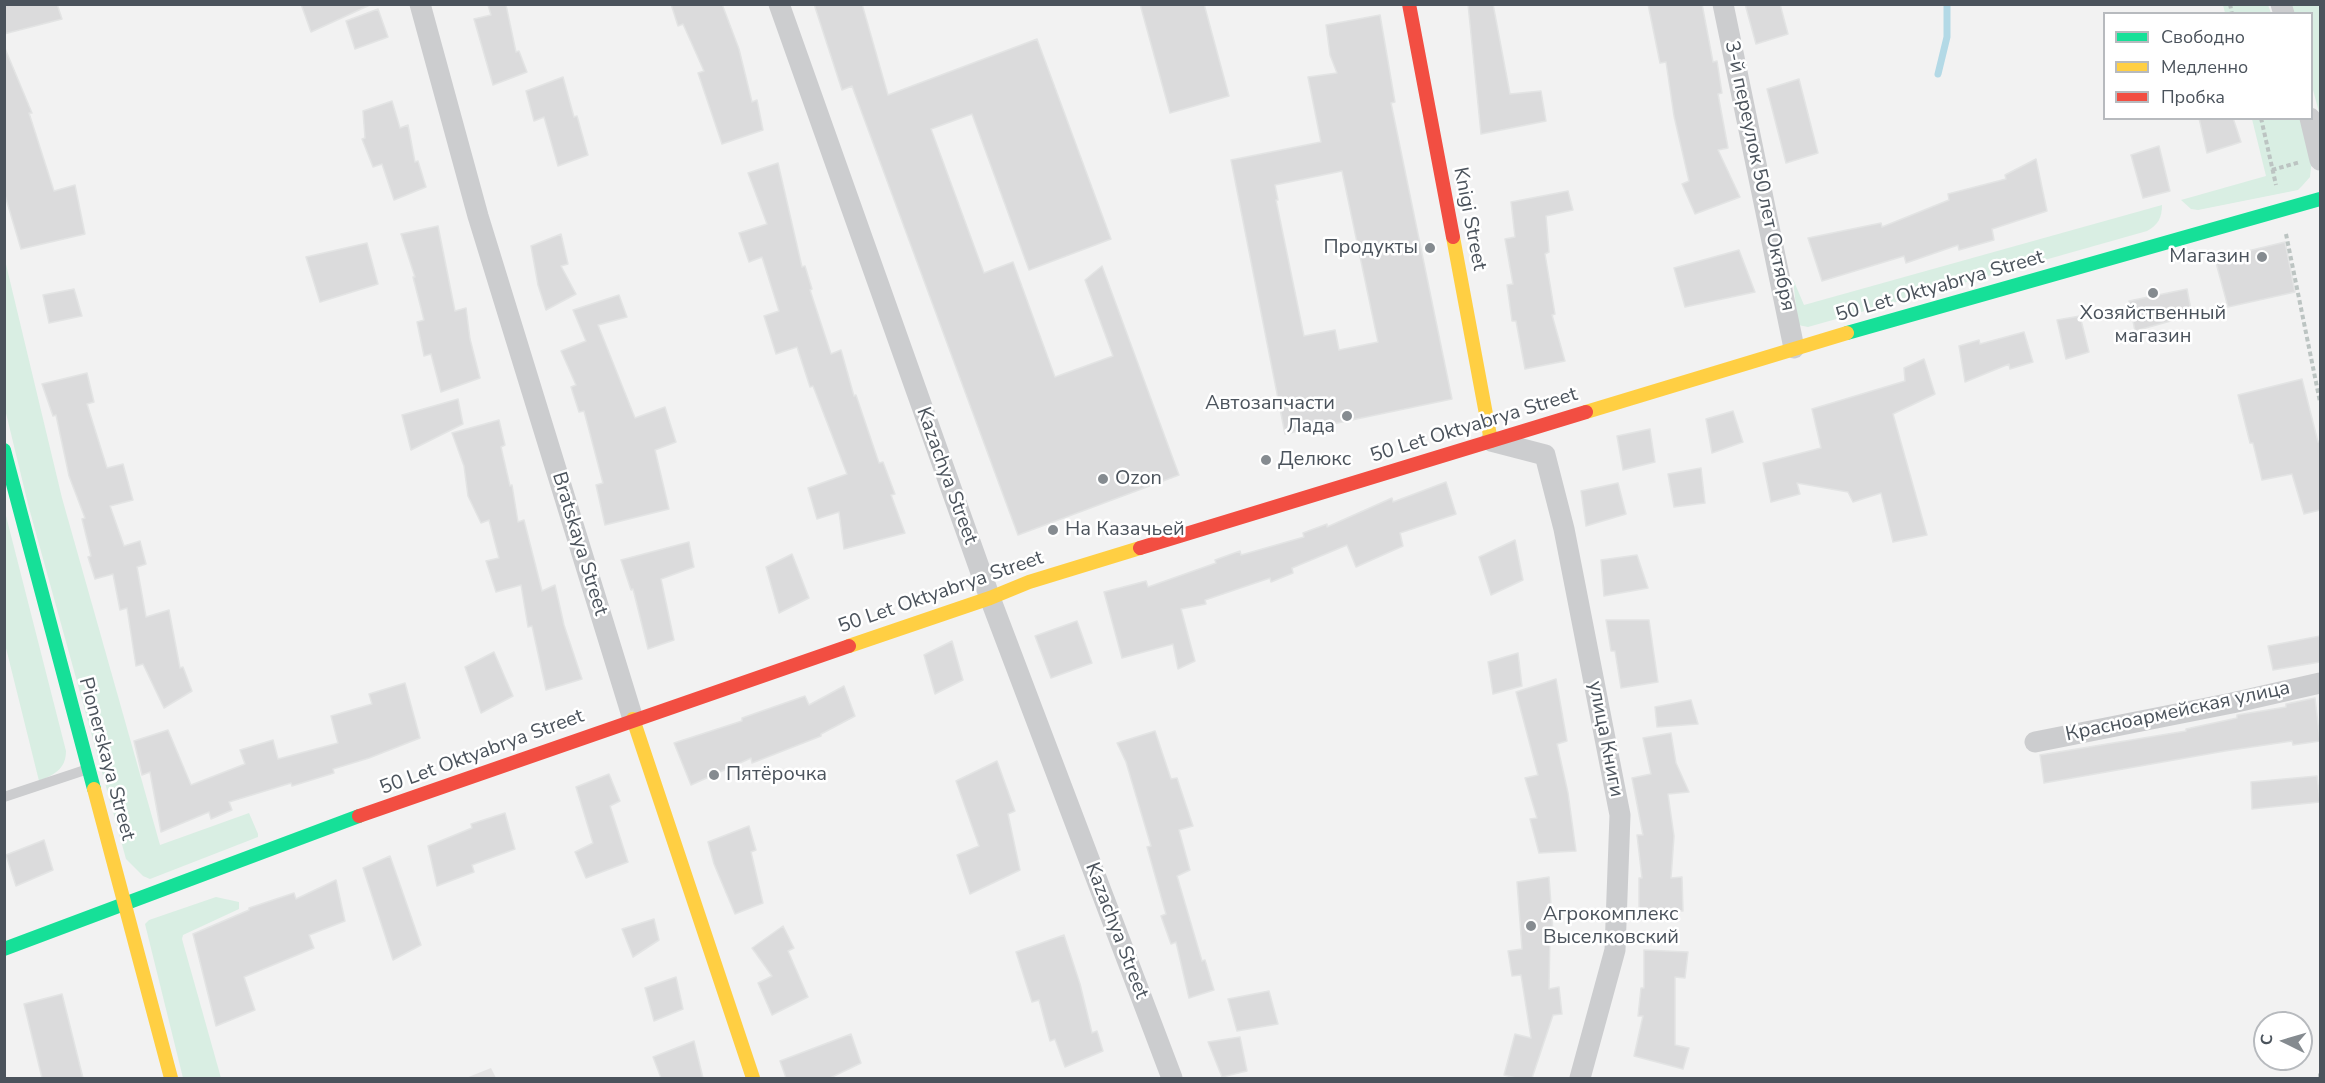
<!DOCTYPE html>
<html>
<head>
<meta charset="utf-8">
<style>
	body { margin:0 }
	#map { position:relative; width:2325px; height:1083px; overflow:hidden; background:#f2f2f2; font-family:"Nunito Sans",sans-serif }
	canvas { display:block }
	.frame { position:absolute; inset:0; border:6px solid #4b535c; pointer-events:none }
	.legend { position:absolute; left:2103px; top:12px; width:210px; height:108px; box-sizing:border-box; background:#fff; border:2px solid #b7babe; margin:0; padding:8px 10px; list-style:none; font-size:18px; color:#4b535c }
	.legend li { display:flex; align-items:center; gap:12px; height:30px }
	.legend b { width:30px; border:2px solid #b7babe }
	.north { position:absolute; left:2253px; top:1011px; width:60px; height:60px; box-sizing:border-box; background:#fff; border:2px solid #b7babe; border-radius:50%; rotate:275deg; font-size:16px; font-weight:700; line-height:24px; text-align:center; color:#4b535c }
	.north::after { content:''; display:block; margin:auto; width:21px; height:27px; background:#858b90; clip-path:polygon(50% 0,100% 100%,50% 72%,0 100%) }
</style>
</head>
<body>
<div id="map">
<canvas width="2325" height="1083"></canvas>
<div class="frame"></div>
<ul class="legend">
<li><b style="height:8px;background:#16e098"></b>Свободно</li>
<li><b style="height:8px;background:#ffcf43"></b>Медленно</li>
<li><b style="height:8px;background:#f24e42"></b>Пробка</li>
</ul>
<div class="north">С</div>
</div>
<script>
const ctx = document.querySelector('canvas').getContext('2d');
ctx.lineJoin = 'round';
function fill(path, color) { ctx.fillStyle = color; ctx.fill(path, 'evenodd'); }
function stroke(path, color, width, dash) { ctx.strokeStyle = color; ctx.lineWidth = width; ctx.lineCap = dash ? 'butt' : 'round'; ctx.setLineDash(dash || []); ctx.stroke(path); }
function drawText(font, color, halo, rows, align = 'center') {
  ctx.font = font + ' "Nunito Sans",sans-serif'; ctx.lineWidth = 5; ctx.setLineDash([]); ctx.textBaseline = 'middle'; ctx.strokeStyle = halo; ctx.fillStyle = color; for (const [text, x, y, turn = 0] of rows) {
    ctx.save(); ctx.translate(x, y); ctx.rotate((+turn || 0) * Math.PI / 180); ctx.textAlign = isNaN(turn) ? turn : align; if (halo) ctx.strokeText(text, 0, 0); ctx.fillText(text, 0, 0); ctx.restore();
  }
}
fill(new Path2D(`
	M491 1068 496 1078H466Z`), '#e4e3e3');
fill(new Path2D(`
	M2223 5H2268L2271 13H2225Z
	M2287 5H2319L2320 116 2312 86V14L2289 13Z
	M2252 119H2301L2312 158 2310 177 2302 186 2298 190 2198 210 2191 209 2181 200 2266 176Z
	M2162 205C2162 218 2158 225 2147 231L1808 327 1798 325 1793 279 1804 305Z
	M4 256 62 498 160 845 249 813 258 834V837L150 879 143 876 126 859 29 508 5 409Z
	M4 508 66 751C66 769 54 775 39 781L5 644Z
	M216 897 239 902V909L183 935 182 939 221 1078H183L145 924 149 920Z`), '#d9eee3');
stroke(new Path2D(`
	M1938 74 1947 37V4`), '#b3d9e6', 7);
const building = new Path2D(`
	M4 4H57L62 19 4 34Z
	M301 4H372L311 32Z
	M671 4H722L739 49 752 102 757 100 763 130 722 144 698 73 704 71 683 24 678 26Z
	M814 4H862L888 95 1037 39 1111 239 1029 270 972 114 931 129 984 273 1013 262 1055 377 1113 356 1085 280 1102 266 1179 475 1018 535 852 86 842 90Z
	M1140 4H1204L1229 96 1170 113Z
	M1468 4H1493L1510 94 1541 91 1546 121 1481 134Z
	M1648 4H1702L1713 62 1717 61 1722 93 1718 94 1728 148 1718 150 1740 197 1695 214 1682 184 1689 181 1674 116 1666 62 1660 63Z
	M1745 4H1780L1788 34 1756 44Z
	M488 5H506L516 52 519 51 527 72 493 85 474 19 491 15Z
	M378 9 388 37 355 49 346 21Z
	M1380 15 1395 102 1391 103 1452 399 1285 434 1231 160 1321 142 1308 77 1337 73 1330 55 1326 25ZM1342 171 1378 342 1339 350 1335 330 1304 336 1276 200H1278L1275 185Z
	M4 46 32 113H29L54 191 75 185 85 234 21 249 4 192Z
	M563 77 574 117 577 116 588 155 558 166 544 117 534 121 526 91Z
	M1799 79 1818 153 1786 163 1767 89Z
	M392 101 400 128 408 125 415 162 418 161 426 187 394 200 382 164 373 167 362 139 365 138 363 111Z
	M2199 118H2233L2241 142 2207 153Z
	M2159 146 2170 191 2143 198 2131 155Z
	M2036 159 2047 211 1992 229 1994 240 1959 250 1958 245 1906 263 1904 256 1822 281 1808 238 1881 223 1882 227 1949 200 1948 194 2006 179 2005 175Z
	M778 163 802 267 805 266 812 289 810 290 831 354 841 350 854 396 856 395 879 463 883 462 895 494 891 495 905 533 844 549 839 512 817 519 808 488 847 474 813 386 810 387 797 347 776 354 764 316 779 311 762 257 749 262 739 233 767 224 748 173Z
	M1568 191 1573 210 1546 216 1549 252 1545 254 1555 314 1552 315 1565 361 1525 369 1516 321H1512L1507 285 1513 284 1505 239 1515 237 1511 202Z
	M438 226 455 311 466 308 470 339 480 378 441 392 431 354 424 356 417 322 424 320 413 277H415L401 234Z
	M561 234 568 264 561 266 576 294 546 310 538 285 531 246Z
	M2285 242 2295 292 2228 307 2215 259Z
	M367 243 378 284 320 302 306 257Z
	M1739 250 1755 292 1685 307 1674 268Z
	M74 289 82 316 49 323 43 295Z
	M2187 289 2192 315 2135 331 2129 301Z
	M619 295 627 317 598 325 635 418 665 407 676 442 655 450 669 509 605 525 596 485 603 483 584 411 579 412 571 387 576 385 561 351 586 341 573 310Z
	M2080 316 2089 352 2066 359 2057 320Z
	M2024 332 2033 362 2010 369 2009 364 1965 382 1959 346 1979 340 1980 344Z
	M1924 359 1935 394 1893 414 1927 535 1893 542 1881 493 1853 502 1848 492 1797 483 1800 494 1771 502 1763 463 1821 448 1812 409 1905 381 1904 368Z
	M87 373 94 402 87 404 107 468 123 464 133 500 110 506 124 546 140 541 146 564 137 567 146 617 169 610 180 668 183 667 192 691 164 708 143 664 136 666 127 608 120 610 113 574 95 579 88 557 91 556 82 519 85 518 69 476 56 415 53 416 42 384Z
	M2302 379 2318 442 2320 441V510L2304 514 2292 474 2262 480 2253 443H2250L2238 395Z
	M458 399 463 424 411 450 402 415Z
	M1733 411 1743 442 1712 453 1706 419Z
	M499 420 505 445 501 447 510 486 512 485 518 522 524 520 542 591 555 585 564 625 582 679 546 690 532 626 528 627 521 585 496 592 486 561 499 558 489 520 481 523 468 496 464 466 452 433Z
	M1650 429 1655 462 1623 470 1617 436Z
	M1701 468 1705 503 1674 507 1668 474Z
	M1446 482 1456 514 1400 533 1403 546 1356 567 1347 545 1292 568 1293 573 1271 582 1270 578 1205 600 1206 604 1181 609 1195 661 1178 669 1173 644 1122 658 1104 592 1146 581 1148 587 1216 563 1215 560 1240 551 1241 555 1304 537 1303 533 1327 524V527L1392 498 1393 502Z
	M1618 483 1626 514 1586 526 1581 491Z
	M1515 540 1523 580 1491 595 1479 557Z
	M689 542 694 567 661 579 674 640 648 649 633 589 631 590 621 560Z
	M792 554 809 598 779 613 766 567Z
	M1637 555 1648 588 1604 596 1601 560Z
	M1606 620H1649L1658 682 1621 688 1615 651H1611Z
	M1077 621 1092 663 1051 678 1035 636Z
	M2320 636V662L2273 670 2268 646Z
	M952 641 963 680 935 694 924 655Z
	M494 652 513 696 481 713 465 667Z
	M1518 653 1522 686 1493 694 1488 662Z
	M1556 679 1567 741 1557 744 1568 793 1576 851 1539 853 1530 819 1537 818 1525 778 1538 775 1516 692Z
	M405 683 420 738 369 758 333 769 334 773 292 786 291 783 229 802 232 810 211 819 209 812 161 832 150 772 142 775 134 741 168 730 191 785 245 764 240 750 273 740 278 759 338 743 331 716 372 704 369 694Z
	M844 686 855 716 821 734V736L752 763 751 758 691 785 674 743 742 721V718L805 696 809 705Z
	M2315 698 2320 741 2293 745 2292 741 2225 751 2044 783 2040 755 2186 731V729L2237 718V715L2286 707V704Z
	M1691 700 1698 724 1657 727 1655 707Z
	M1155 731 1171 779 1177 778 1193 826 1179 830 1190 870 1177 876 1202 961 1205 960 1214 990 1189 998 1176 942 1171 944 1161 916 1166 914 1147 847 1151 846 1126 762 1117 743Z
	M1671 733 1676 763 1689 792 1668 794 1674 836 1671 878 1682 877 1683 911H1639V878H1642L1637 835H1643L1632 778 1651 774 1643 738Z
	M997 761 1015 811 1008 814 1020 870 970 894 957 855 979 846 956 781Z
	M609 774 620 801 610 806 628 862 586 878 575 852 593 843 576 787Z
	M2317 776 2320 802 2252 809 2251 782Z
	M505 813 515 849 472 865 474 872 437 886 428 846 472 828 471 824Z
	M749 826 756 850 751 852 763 903 735 914 714 864 708 842Z
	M44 840 53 870 16 886 6 855Z
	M390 856 421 945 393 960 363 868Z
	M1549 877 1553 933 1550 934 1549 989 1559 987 1562 1014 1553 1015 1532 1078H1516L1504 1075 1515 1034 1531 1038 1521 975 1512 976 1508 951 1522 949 1517 882Z
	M336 880 345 921 309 935 314 948 244 977 255 1010 216 1026 193 934 249 910V908L294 893 296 899Z
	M654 919 659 940 633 957 622 929Z
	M783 926 794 948 788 951 808 997 772 1015 758 983 772 976 752 948Z
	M1064 935 1080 984 1092 1033 1097 1031 1103 1051 1065 1067 1055 1039 1050 1041 1039 1000 1032 1002 1016 952Z
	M1644 950 1688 952 1685 978 1675 977V1045L1689 1048 1683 1069 1634 1056 1643 1016H1638L1641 988H1644Z
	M676 977 683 1009 654 1021 645 988Z
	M1269 991 1278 1024 1237 1031 1228 999Z
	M62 994 83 1078H42L24 1004Z
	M851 1034 861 1063 830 1078H786L780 1061Z
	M1240 1037 1247 1071 1222 1077 1208 1042Z
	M694 1041 703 1078H661L653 1057Z`);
fill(building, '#dbdbdc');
stroke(building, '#e3e4e4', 1.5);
stroke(new Path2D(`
	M2230 4 2232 14
	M2261 118 2276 185
	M2272 170 2300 162
	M2286 234 2320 402
	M2320 1078V1073`), '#bcc4c2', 4, [4.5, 3]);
stroke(new Path2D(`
	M4 797 88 769`), '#cccdcf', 10);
stroke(new Path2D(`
	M420 4 478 216 633 719
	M779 4 990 598 1172 1078
	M1723 4 1794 348
	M2281 4 2284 14
	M2310 118 2320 160
	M1491 441 1545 455 1564 529 1620 815 1615 950 1580 1078
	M2035 742 2232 703 2320 683`), '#cccdcf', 21);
stroke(new Path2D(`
	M1847 333 2320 199
	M4 450 94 789
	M4 949 359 816`), '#16e098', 14);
stroke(new Path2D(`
	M1453 237 1491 441
	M1586 412 1847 333
	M849 646 990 598 1029 582 1140 548
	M633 719 753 1078
	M94 789 171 1078`), '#ffcf43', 14);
stroke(new Path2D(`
	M1409 4 1453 237
	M1140 548 1586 412
	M359 816 849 646`), '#f24e42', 14);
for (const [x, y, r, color] of [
	[1430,248,6,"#858b90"],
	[2262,257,6,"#858b90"],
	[2153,293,6,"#858b90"],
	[1347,416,6,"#858b90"],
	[1266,460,6,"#858b90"],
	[1103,479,6,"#858b90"],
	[1053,530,6,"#858b90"],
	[714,775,6,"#858b90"],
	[1531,926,6,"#858b90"]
]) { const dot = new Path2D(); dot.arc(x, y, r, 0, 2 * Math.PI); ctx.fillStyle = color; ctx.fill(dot); stroke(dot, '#fff', 2); }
drawText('20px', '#4b535c', '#fff', [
	["3-й переулок 50 лет Октября",1759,176,78],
	["Knigi Street",1469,219,79],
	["50 Let Oktyabrya Street",1940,287,-16],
	["50 Let Oktyabrya Street",1474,426,-17],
	["Kazachya Street",946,476,70],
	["Bratskaya Street",579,544,73],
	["50 Let Oktyabrya Street",941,593,-19],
	["Красноармейская улица",2178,712,-12],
	["улица Книги",1605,739,79],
	["50 Let Oktyabrya Street",482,753,-20],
	["Pionerskaya Street",106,759,75],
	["Kazachya Street",1116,931,69]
]);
drawText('20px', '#4b535c', '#fff', [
	["Продукты",1418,248,"right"],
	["Магазин",2250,257,"right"],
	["Хозяйственный",2153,314,"center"],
	["магазин",2153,337,"center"],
	["Автозапчасти",1335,404,"right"],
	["Лада",1335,427,"right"],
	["Делюкс",1278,460],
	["Ozon",1115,479],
	["На Казачьей",1065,530],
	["Пятёрочка",726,775],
	["Агрокомплекс",1543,915],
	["Выселковский",1543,938]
], 'left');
</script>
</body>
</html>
